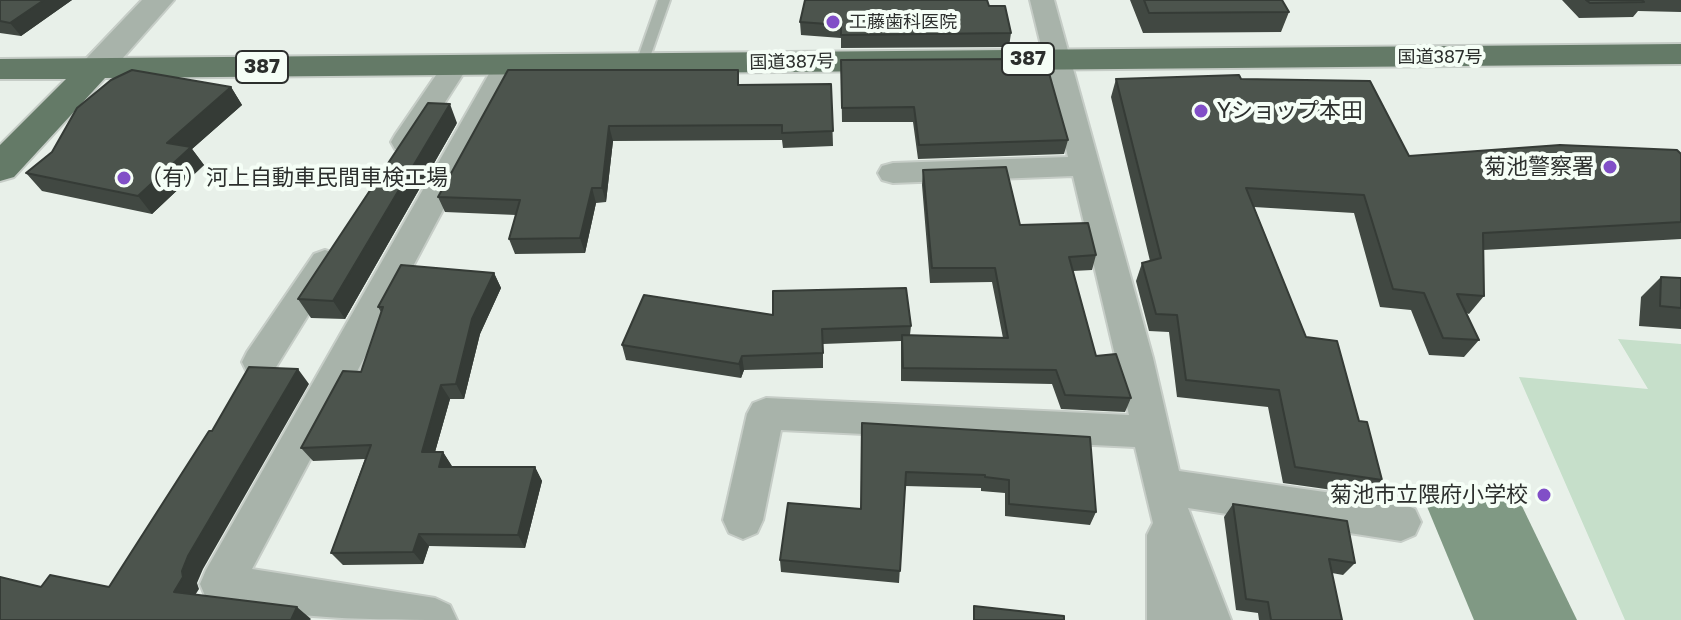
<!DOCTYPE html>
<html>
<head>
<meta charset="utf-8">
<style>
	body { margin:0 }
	canvas { display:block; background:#e8f0e9 }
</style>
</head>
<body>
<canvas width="1681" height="620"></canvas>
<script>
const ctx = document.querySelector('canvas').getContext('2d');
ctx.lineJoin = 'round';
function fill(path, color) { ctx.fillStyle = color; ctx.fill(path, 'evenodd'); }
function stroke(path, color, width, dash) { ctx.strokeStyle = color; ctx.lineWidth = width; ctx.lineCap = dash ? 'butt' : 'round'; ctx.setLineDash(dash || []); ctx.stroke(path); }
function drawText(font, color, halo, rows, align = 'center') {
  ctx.font = font + ' "Golos Text","Noto Sans JP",sans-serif'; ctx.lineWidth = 8; ctx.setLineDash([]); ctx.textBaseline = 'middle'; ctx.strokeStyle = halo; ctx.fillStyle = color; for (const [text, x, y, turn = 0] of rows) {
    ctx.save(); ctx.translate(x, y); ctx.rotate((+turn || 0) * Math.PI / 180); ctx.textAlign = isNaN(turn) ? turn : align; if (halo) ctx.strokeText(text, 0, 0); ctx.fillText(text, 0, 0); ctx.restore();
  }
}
fill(new Path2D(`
	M1618 339 1681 344V620H1625L1519 377 1648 389Z`), '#c6dfca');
fill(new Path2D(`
	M1423 497 1519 500 1577 620H1474Z`), '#809984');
const service = new Path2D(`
	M658 0H670L648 63 646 66H638L636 63Z`);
const minor = new Path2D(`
	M1030 0H1054L1153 358 1179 471 1401 503 1415 509 1421 522 1415 535 1401 541 1188 508 1231 620H1147V535L1153 523 1135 447 781 430 763 520 757 533 743 539 729 533 723 520 747 414 753 403 766 398 1129 415 1073 176 893 183 882 180 878 173 882 166 893 163 1068 157Z
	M456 57 465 59 469 65 415 149 405 151 395 149 391 142 395 135 447 59Z
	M507 57 516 59 520 65 252 569 435 598 450 605 457 620C377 620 282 620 206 598L200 584 206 570 494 65 498 59Z
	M325 250 336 254 341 262 273 372 260 376 247 372 242 362 247 352 314 254Z`);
const tertiary = new Path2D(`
	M142 0H174L107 76 95 79 83 76 79 69 83 62Z`);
const trunk = new Path2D(`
	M1681 44V64L105 78 14 177 0 181V145L66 79H0V59Z`);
stroke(service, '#c6cdc7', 4);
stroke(minor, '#c6cdc7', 4);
stroke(tertiary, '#c6cdc7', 4);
stroke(trunk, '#c6cdc7', 4);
fill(service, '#a8b3aa');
fill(minor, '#a8b3aa');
fill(tertiary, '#a8b3aa');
fill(trunk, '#647a67');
fill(new Path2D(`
	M0 0H72L21 36 0 33Z
	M1130 0H1282L1289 12 1281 32 1143 33Z
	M1562 0H1681V12L1638 11 1633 17 1579 18Z
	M989 6 1011 33 1009 47 841 48V38L801 35 800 22Z
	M841 60 1020 67 1068 140 1064 154 918 159 913 122H842Z
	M508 70 740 85 831 84 833 146 783 148 782 140 613 141 606 202 596 203 585 253 515 254 509 239 516 215 445 212 438 197Z
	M1116 79H1241L1409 156 1681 154V239L1483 250 1484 296 1469 314 1466 313 1479 340 1464 357 1429 355 1411 310 1380 307 1354 213 1254 207 1306 337 1359 421 1382 480 1368 495 1283 483 1268 407 1177 397 1169 332 1149 331 1136 281 1142 263 1150 261 1111 97Z
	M231 87 242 105 192 149 204 165 152 214 42 191 26 173Z
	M457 123 345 319 311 318 298 299Z
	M923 170 1020 225 1096 255 1092 270 1073 271 1096 356 1131 398 1125 412 1061 409 1052 384 901 381V341L823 344V368L744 370 741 378 626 360 622 345 773 315 911 326 910 335 1003 338 992 282 930 283 922 185Z
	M494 273 501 288 480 334 464 399H450L435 452H443L452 467H535L542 481 525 548 429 546 423 564 343 565 331 553 365 459 313 461 301 448 361 372 381 312 378 307Z
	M1661 277 1681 278V329L1639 326 1641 297Z
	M862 423 1096 512 1090 525 1005 516V493L981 491V488L905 486 899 583 781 572 780 560 861 509Z
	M1233 504 1355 563 1343 575 1332 573 1342 620H1259L1258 613 1236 610 1224 517Z`), '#414842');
fill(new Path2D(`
	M44 0H72L21 36 10 23Z
	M231 87 242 105 192 149 204 165 152 214 138 196 167 143Z
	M450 104 457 123 345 319 333 301Z
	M609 126 613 141 606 202 602 188Z
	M592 188 596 203 585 253 580 238Z
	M494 273 501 288 480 334 464 399 456 384 472 319Z
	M742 356 744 370 741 378 739 364Z
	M298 369 309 384 203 569 197 583 199 589 190 603 174 592 188 556Z
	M441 385 450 399 431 466 422 452Z
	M443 452 452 466 448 480 439 467Z
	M535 467 542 481 525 548 518 535Z
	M419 534 429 546 423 564 413 552Z
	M297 607 311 619 310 620H291Z`), '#353b36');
const building = new Path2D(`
	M0 0H44L10 23 0 21Z
	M805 0H987L989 6H1005L1011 33 841 35V25L800 22Z
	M1144 0H1282L1289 12 1149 13Z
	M1586 0H1642L1644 2 1590 3Z
	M1018 59 1020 67 1047 66 1068 140 919 145 914 107 842 108 841 60Z
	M132 70 231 87 167 143 191 147 138 196 26 173 52 152 77 108 111 80Z
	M508 70H738V85L831 84 833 131 782 133V125L609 126 602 188H592L580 238 509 239 520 200 438 197Z
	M1239 75 1241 79 1370 81 1409 156 1560 145 1677 150 1681 154V222L1483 233 1484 296 1457 294 1479 340 1443 338 1424 293 1393 289 1364 195 1246 188 1306 337 1337 341 1359 421 1367 422 1382 480 1295 467 1279 390 1186 380 1177 315 1156 314 1142 263 1161 258 1116 79Z
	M428 103 450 104 333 301 298 299Z
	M1006 167 1020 225 1088 223 1096 255 1069 257 1096 356 1116 354 1131 398 1065 395 1056 370 903 368 902 335 1008 338 995 268H932L923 170Z
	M401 265 494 273 472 319 456 384 441 385 422 452H443L439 467H535L518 535 419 534 413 552 331 553 371 445 301 448 343 371 361 372 383 307H378Z
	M1661 277 1681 278V308L1660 306Z
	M906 288 911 326 822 329 823 353 742 356 739 364 622 345 644 295 773 315V291Z
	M249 367 298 369 188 556 182 571 183 577 174 592 297 607 291 620H0V577L41 587 50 575 109 587 209 431H212Z
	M862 423 1090 437 1096 512 1009 504V480L985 477V475L906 472 900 571 780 560 788 503 861 509Z
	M1233 504 1347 521 1355 563 1329 559 1342 620H1271L1268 602 1246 599Z
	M974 606 1064 616V620H974Z`);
fill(building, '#4c544d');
stroke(building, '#353b36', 2);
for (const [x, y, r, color] of [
	[833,22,8,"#814fc7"],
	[1201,111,8,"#814fc7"],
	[1610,167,8,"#814fc7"],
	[124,178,8,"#814fc7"],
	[1544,495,8,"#814fc7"]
]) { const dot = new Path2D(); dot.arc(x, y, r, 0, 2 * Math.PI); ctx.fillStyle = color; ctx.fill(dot); stroke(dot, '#f5fef6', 3); }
drawText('18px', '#2c2f2d', '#f5fef6', [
	["工藤歯科医院",849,22]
], 'left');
drawText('18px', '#2c2f2d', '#f5fef6', [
	["国道387号",1440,57],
	["国道387号",792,62,-1]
]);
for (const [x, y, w] of [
	[1028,59,52],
	[262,67,52]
]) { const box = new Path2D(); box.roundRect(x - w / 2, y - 16, w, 32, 6); ctx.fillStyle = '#f5fef6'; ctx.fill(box); stroke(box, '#2c2f2d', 2); }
drawText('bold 20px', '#2c2f2d', null, [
	["387",1028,59],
	["387",262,67]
]);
drawText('22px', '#2c2f2d', '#f5fef6', [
	["Yショップ本田",1217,111],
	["菊池警察署",1594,167,"right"],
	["（有）河上自動車民間車検工場",140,178],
	["菊池市立隈府小学校",1528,495,"right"]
], 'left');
</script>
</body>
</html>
